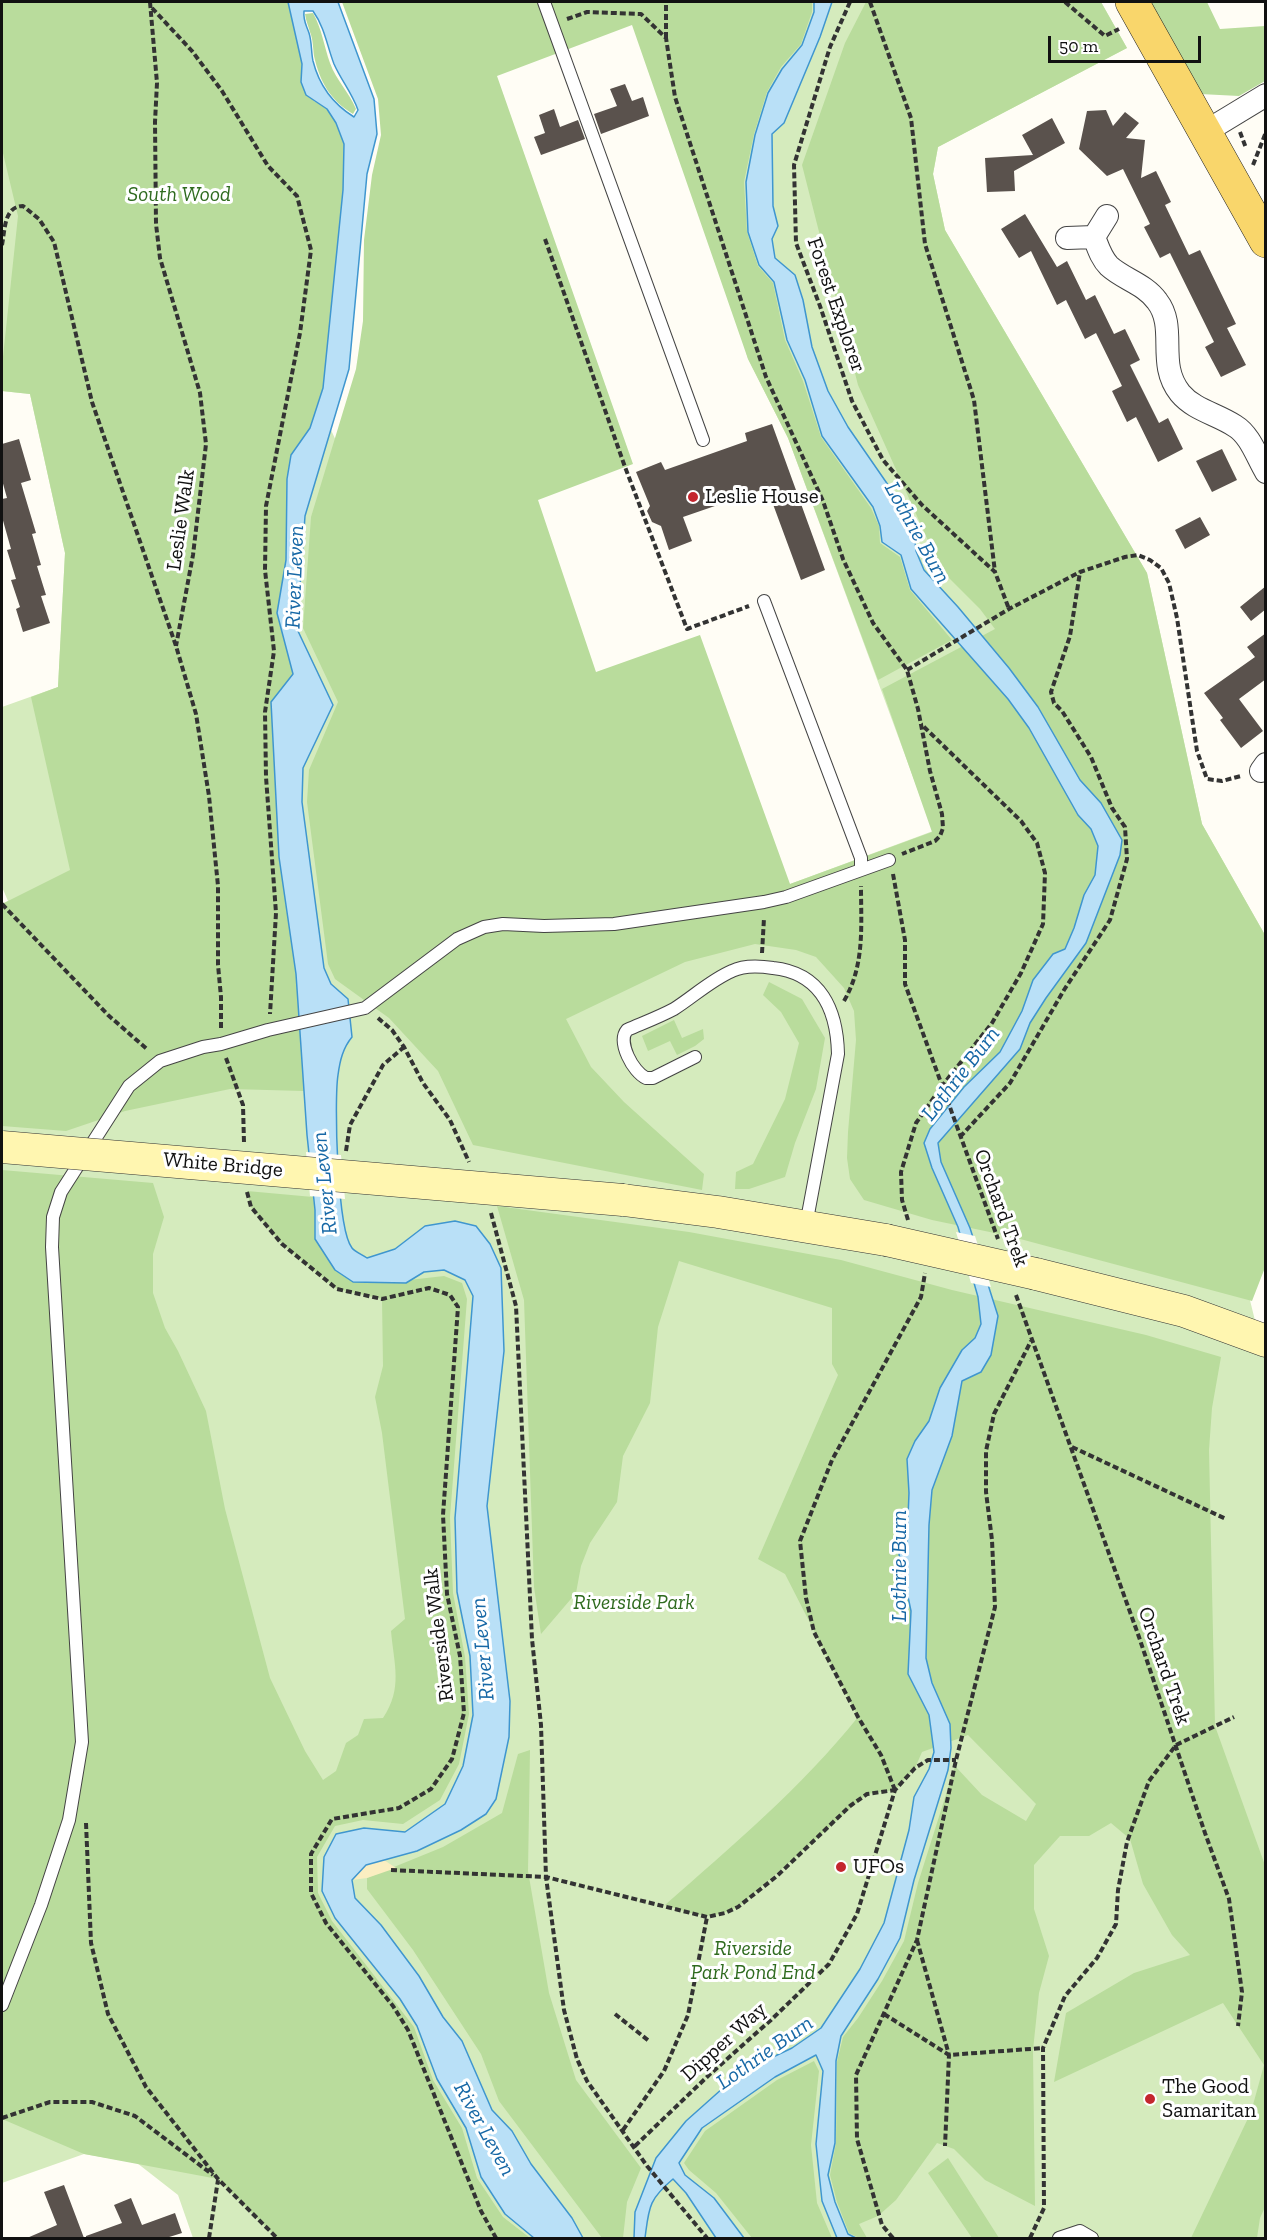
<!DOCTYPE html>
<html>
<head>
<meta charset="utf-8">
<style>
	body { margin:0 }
	#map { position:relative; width:1267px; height:2240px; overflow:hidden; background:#fffdf5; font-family:"Zilla Slab",serif }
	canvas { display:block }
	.frame { position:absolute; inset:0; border:3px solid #111; pointer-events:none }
	.scale { position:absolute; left:1048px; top:36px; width:153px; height:27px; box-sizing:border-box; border:3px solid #111; border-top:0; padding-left:8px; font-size:18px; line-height:21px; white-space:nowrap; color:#111; -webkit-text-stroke:4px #fff; paint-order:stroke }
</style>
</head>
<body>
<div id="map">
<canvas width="1267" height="2240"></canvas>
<div class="frame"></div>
<div class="scale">50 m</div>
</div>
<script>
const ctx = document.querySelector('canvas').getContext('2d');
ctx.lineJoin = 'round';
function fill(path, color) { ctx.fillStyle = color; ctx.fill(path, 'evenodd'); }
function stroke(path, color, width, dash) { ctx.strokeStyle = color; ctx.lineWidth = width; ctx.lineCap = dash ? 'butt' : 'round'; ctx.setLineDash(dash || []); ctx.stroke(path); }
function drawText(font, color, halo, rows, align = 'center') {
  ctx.font = font + ' "Zilla Slab",serif'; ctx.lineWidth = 6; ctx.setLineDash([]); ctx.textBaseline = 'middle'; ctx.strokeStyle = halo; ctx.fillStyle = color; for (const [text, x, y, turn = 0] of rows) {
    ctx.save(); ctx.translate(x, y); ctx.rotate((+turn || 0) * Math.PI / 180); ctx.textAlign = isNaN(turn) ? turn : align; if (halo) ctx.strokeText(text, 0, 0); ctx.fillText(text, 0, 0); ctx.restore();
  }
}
fill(new Path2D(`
	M2 2 303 369 406 593 790 884 933 831 788 438 748 359 649 2H1101L1127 48 938 147 933 174 945 230 1147 573 1202 824 1265 935 1244 1276 1266 1365 1265 2238H193L178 2195 137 2163 84 2154 2 2183V904L8 901 2 887V707L58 687 65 553 30 394 2 391Z`), '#d5ebbd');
fill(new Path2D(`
	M2 2H288L302 64V82L314 101 327 108 336 123 344 144 343 190 323 388 310 428 291 455 286 560 277 613 293 674 271 702 279 857 296 974 304 1091 230 1089 125 1111 66 1131 2 1126V904L70 870 31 697 58 687 65 553 30 394 2 391V366L18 216 2 149Z
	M342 2H812V12L801 44 781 67 767 92 754 134 744 182 747 232 758 266 773 283 785 340 803 381 821 437 871 508 879 526 880 543 900 557 910 590 952 640 878 680 788 438 748 359 632 25 497 76 633 464 538 500 596 672 700 635 790 884 932 832 882 689 995 629 980 609 936 565 930 545 858 385 802 165 845 43 866 2H1101L1127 48 938 147 933 174 945 230 1147 573 1202 824 1265 935 1266 1265 1252 1301 1009 1236 932 1220 864 1200 850 1179 847 1158 848 1132 856 1040 854 1011 844 988 816 957 796 950 755 944 685 962 566 1019 591 1067 624 1102 704 1174 702 1190 473 1145 438 1071 389 1018 335 979 328 964 307 802 309 770 338 702 303 628 311 517 356 369 363 321 364 240 372 175 381 135 378 99Z
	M1147 2H1207L1220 29 1265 26V81L1239 96 1200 94Z
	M313 13C322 29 324 46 330 63 336 80 349 92 356 109L353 114C330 100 320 82 314 56 313 48 313 39 310 32 308 25 306 21 305 14Z
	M769 982 802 999 825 1038 816 1089 795 1143 785 1177 749 1189H735L736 1172 753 1164 785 1099 799 1043 781 1012 763 995Z
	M674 1020 682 1038 703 1029 704 1039 695 1046 677 1055 670 1041 648 1051 642 1036Z
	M2 1170 153 1183 164 1217 153 1254V1293L165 1328 178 1351 206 1411 225 1509 270 1678 305 1751 323 1780 336 1771 346 1743 358 1735 364 1719 383 1718C403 1688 394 1665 391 1631L405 1619 382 1433 375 1397 383 1366 382 1299 337 1289 282 1244 251 1207 247 1191 313 1197 315 1210 383 1283 444 1276 462 1283 467 1299 450 1517 453 1593 465 1657 469 1714 459 1764 440 1800 403 1824 363 1820 335 1826 317 1857 318 1893 332 1921 414 2027 433 2080 462 2128 477 2178 503 2217 530 2238H277L218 2179 84 2154 2 2119Z
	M497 1206 689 1232 841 1260 952 1290 1146 1335 1221 1357 1212 1408 1209 1450 1215 1726 1266 1868V2205L1260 2218 1257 2238H1191L1251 2112 1264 2065 1223 2003 1054 2082 1066 2013 1134 1973 1190 1955 1172 1935 1143 1884 1130 1839 1111 1823 1089 1836H1060L1034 1865V1909L1049 1956 1039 1993 1033 2050 1035 2206 985 2180 954 2149 937 2143 896 2200 878 2216 859 2224 867 2238H859L849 2233 837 2202 830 2175 836 2143 837 2062 843 2037 858 2018 882 1981 904 1941 918 1883 955 1766 982 1795 1026 1821 1036 1804 968 1735 922 1752 915 1768 895 1790 867 1794 738 1907C707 1922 695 1914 665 1905 732 1846 801 1788 858 1717L785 1574 758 1559 838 1375 832 1364V1308L679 1261 658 1327 650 1403 623 1456 617 1502 590 1543 581 1566 576 1593 541 1634 534 1587 524 1300Z
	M530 1750 528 1871 549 1993 576 2080 641 2168 627 2202 623 2238H602L499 2101 481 2054 413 1950 367 1889V1878L443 1847 502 1813 518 1754Z
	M814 2061 819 2071 811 2145 817 2203 832 2238H752L716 2193 689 2170 684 2163 705 2131 777 2080Z
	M948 2158 999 2238H972L928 2173Z`), '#b9dc9c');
fill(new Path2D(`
	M384 1860 396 1868 367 1878 352 1880 366 1865Z`), '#fbeec1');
const water = new Path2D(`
	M288 2H338L374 99 377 134 367 174 349 369 305 516 297 629 333 705 303 768 302 802 324 968 331 984 348 999 352 1037C343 1048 340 1060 338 1075 334 1101 337 1229 352 1248 355 1252 363 1255 367 1258L395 1249 425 1226 455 1221 476 1226 490 1244 501 1268 504 1351 487 1506 510 1701 509 1737 496 1799 486 1814 461 1830 417 1851 366 1865 352 1880 355 1898 381 1925 419 1976 443 2017 462 2041 492 2110 512 2131 531 2164 572 2218 583 2238H534L505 2214 481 2177 466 2128 437 2079 417 2026 400 1999 335 1918 322 1891 324 1857 336 1834 364 1828 405 1832 445 1804 463 1766 473 1715 470 1656 457 1592 455 1518 473 1296 465 1280 444 1270 424 1272 406 1283 353 1282 335 1270 315 1239V1210L307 1135 296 974 279 857 271 702 293 674 277 613 286 560 287 479 291 455 310 428 323 388 343 190 344 144 336 123 327 109 306 95 301 82 302 64ZM304 11H313C325 28 327 46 334 64 341 80 352 93 358 110L354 117C333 104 319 85 313 61 311 52 312 42 309 33 306 24 303 21 304 11Z
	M814 2H832L820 37 784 123 772 134 773 206 778 226 772 239 775 258 795 275 803 300 812 347 828 391 848 427 913 521 916 551 924 570 958 607 1009 668 1038 707 1080 780 1101 803 1122 840 1120 855 1086 943 1046 998 1030 1023 1020 1049 938 1143 941 1162 970 1228 998 1316 991 1355 981 1372 962 1381 952 1436 932 1490 929 1525 926 1658 932 1683 950 1724 951 1748 948 1770 914 1880 900 1938 878 1979 841 2036 836 2061 835 2143 828 2175 835 2202 848 2234 856 2238H837L822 2201 816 2144 823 2071 816 2055 775 2077 702 2128 679 2163 685 2175 714 2198 744 2238H716L686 2193 673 2179C648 2200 649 2208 645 2238H634L635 2212 656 2158 686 2121 723 2088 754 2066 792 2048 821 2028 860 1969 884 1923 909 1830 914 1797 929 1769 934 1752 929 1715 908 1674 911 1611 899 1554 907 1542 909 1493 907 1459 915 1441 929 1421 940 1388 962 1350 975 1338 981 1324 978 1297 958 1227 932 1168 924 1143 930 1129 964 1087 1000 1052 1022 1011 1033 980 1053 954 1065 949 1074 928 1084 895 1095 875 1098 846 1091 829 1078 815 1029 728 1008 699 911 589 901 555 882 542 880 526 873 507 822 436 805 380 787 340 774 282 759 265 748 232 746 182 755 135 768 93 782 69 802 45 814 12Z`);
fill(water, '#b9e0f7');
stroke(water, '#3f96cf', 1.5);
fill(new Path2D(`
	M306 1152 341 1155 345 1199 310 1196Z
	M956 1232 975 1236 991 1287 971 1283Z`), '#fffdf5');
fill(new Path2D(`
	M625 84 632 101 643 97 649 116 601 134 594 114 617 106 610 89Z
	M554 109 560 127 578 120 585 139 541 155 534 137 545 133 539 115Z
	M1106 110 1113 126 1125 112 1139 123 1126 138 1145 140 1141 178 1156 171 1171 202 1165 205 1189 255 1200 250 1236 324 1227 328 1246 365 1221 377 1205 347 1214 342 1170 253 1160 258 1144 227 1150 224 1123 169 1107 176 1079 149 1087 111Z
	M1052 118 1065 143 1014 171 1015 191 987 192 985 158 1033 155 1022 135Z
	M1025 214 1057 267 1067 261 1086 300 1095 295 1114 334 1125 329 1140 360 1130 365 1159 423 1168 418 1183 449 1158 462 1136 417 1127 422 1112 391 1122 386 1096 333 1085 339 1066 300 1057 305 1031 251 1019 258 1001 229Z
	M772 424 825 570 801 580 767 488 683 517 692 541 669 550 661 526 652 522 647 511 650 506 636 472 661 462 665 470 747 441 745 433Z
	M19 439 31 480 21 483 36 533 32 534 41 565 37 566 46 595 41 596 50 623 23 632 16 609 20 607 11 580 16 579 7 550 11 549 2 517V499L7 498 2 480V444Z
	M1222 449 1237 480 1212 492 1196 461Z
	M1200 517 1210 535 1185 549 1175 530Z
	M1266 586V609L1251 621 1240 607Z
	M1266 633V679L1239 699 1263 731 1241 748 1220 720 1223 718 1204 693 1255 657 1247 647Z
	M64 2185 84 2238H27L57 2225 44 2192Z
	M131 2198 142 2225 175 2213 182 2233 166 2238H86V2236L122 2223 114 2205Z`), '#5a524d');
const lane = new Path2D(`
	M544 2 703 440
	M764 601 861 858V870
	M695 1057 653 1078H646C633 1072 617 1042 627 1030 643 1023 659 1017 674 1009 693 997 711 980 732 971 744 965 760 966 773 968 821 973 837 1010 838 1054L806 1225
	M2 2005 41 1905 69 1820 82 1742 52 1247 53 1217 61 1192 129 1086 160 1061 203 1047 221 1044 268 1030 365 1008 457 939 484 927 503 924 544 926 614 924 764 902 786 897 889 860
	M1059 2238 1080 2231 1092 2238`);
const street = new Path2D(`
	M1205 132 1266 95
	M1107 216 1094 237C1098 247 1101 258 1109 266 1123 279 1145 284 1157 301 1178 328 1156 363 1180 393 1194 410 1217 414 1235 426 1250 435 1257 457 1266 472
	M1067 238 1094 237
	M1261 771 1266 764`);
const secondary = new Path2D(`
	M623 1200 718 1212 886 1240
	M1036 1274 1184 1311 1266 1341`);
const primary = new Path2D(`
	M1132 2 1266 241`);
stroke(lane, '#444', 14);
stroke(street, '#444', 24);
stroke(secondary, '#333', 33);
stroke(primary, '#222', 34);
stroke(new Path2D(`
	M150 2 157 83 155 122 156 224 160 258 200 393 206 444 193 555 176 646
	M850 2 830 47 794 165 796 243 820 306 852 401 883 460 922 505 995 572 1009 609
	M870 2 911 118 925 244 974 400 995 572
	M1065 2 1105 36 1119 29
	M152 8 192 51 222 91 268 166 297 196 311 250 300 333 266 506 265 570 274 651 265 712 266 777 276 913 270 1014
	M567 19 587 12 641 14 666 38 675 97 766 377 823 501 843 559 873 623 907 670 918 709 930 771 942 814 943 828 940 836 935 841 902 854
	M666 38V2
	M1240 132 1246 148
	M1253 165 1266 132
	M545 239 625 467 687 629 749 606
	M2 245C5 230 4 206 23 206L39 219 54 242 92 402 176 646 196 714 209 796 218 886V965L221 997V1030
	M907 670 1009 609 1080 572 1125 557 1138 555 1150 560 1161 568 1169 583 1177 618 1197 751 1207 779 1222 781 1241 776
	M893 874 905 940V984L998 1239
	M2 904 108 1015 148 1050
	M762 953 764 918
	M844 1001C865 965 861 926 861 886
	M378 1018 392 1030 404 1047 423 1083 450 1120 469 1162
	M226 1058 243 1105 244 1143
	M960 1137 1010 1083 1064 990 1110 920 1127 859 1125 827 1112 808 1091 757 1062 711 1054 703 1051 692 1070 636 1080 572
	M346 1151 350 1125 383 1065 404 1047
	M247 1192 251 1207 282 1244 337 1289 382 1299 429 1288 450 1295 458 1307 443 1515 447 1594 460 1656 464 1713 452 1759 431 1789 399 1808 332 1819 311 1854V1893L326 1923 393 2006 408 2030 481 2211 496 2238
	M491 1213 516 1306 532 1639 541 1725 546 1877 564 2010 577 2059 587 2081 647 2166 707 2238
	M908 1220 902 1200 901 1172 916 1123 942 1086 992 1023 1021 973 1043 924 1045 873 1037 843 1021 821 921 724
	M1016 1295 1139 1637 1205 1833 1229 1899 1242 1992 1238 2026
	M1072 1447 1226 1519
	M895 1790 881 1755 858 1717 814 1632 806 1598 800 1541 832 1460 921 1297 925 1273
	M86 1823 91 1943 108 2014 146 2087 218 2179 277 2238
	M391 1870 546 1877 707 1917 725 1913 738 1907 777 1876 850 1806 867 1794 895 1790
	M917 1940 949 2055 945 2146
	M615 2014 649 2041
	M884 2014 949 2055 1043 2048
	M2 2118 50 2102H92L135 2116 213 2175
	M623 2130 664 2071 688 2015 707 1917
	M635 2146 709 2075 771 2020 829 1964 857 1914 895 1790 915 1768 928 1760H956
	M209 2238 218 2180
	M893 2238 882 2225 857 2139 856 2075 917 1940 956 1760 995 1607 992 1540 986 1492V1451L994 1414 1031 1341
	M1030 2238 1044 2208 1043 2048 1065 1996 1097 1958 1116 1924 1118 1890 1127 1842 1149 1781 1176 1745 1234 1717`), '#333', 4, [6, 3]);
stroke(lane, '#fff', 12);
stroke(street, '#fff', 22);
stroke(secondary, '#fff6b0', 32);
stroke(primary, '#f9d66b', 33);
const secondaryBridge = new Path2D(`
	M2 1147 623 1200
	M886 1240 1036 1274`);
stroke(secondaryBridge, '#333', 33, []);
stroke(secondaryBridge, '#fff6b0', 32);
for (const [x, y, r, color] of [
	[693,497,6,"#c4262e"],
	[841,1867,6,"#c4262e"],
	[1150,2099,6,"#c4262e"]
]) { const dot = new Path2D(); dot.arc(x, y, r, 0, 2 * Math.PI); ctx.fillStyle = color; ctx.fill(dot); stroke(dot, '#fff', 2); }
drawText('italic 21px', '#2f6b1f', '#fff', [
	["South Wood",179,195],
	["Riverside Park",634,1603],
	["Riverside",753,1949],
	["Park Pond End",753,1973]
]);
drawText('21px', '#111', '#fff', [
	["Forest Explorer",836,305,71],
	["Leslie Walk",181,520,-82],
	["White Bridge",223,1165,5],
	["Orchard Trek",1001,1208,70],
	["Riverside Walk",439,1635,-97],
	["Orchard Trek",1164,1666,71],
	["Dipper Way",724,2042,-42]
]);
drawText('21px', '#111', '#fff', [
	["Leslie House",705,497],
	["UFOs",853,1867],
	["The Good",1162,2087],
	["Samaritan",1162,2111]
], 'left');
drawText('italic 22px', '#1768a6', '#fff', [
	["Lothrie Burn",917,533,61],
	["River Leven",295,577,-88],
	["Lothrie Burn",961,1074,-52],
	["River Leven",325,1183,-96],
	["Lothrie Burn",900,1566,-90],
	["River Leven",483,1649,-95],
	["Lothrie Burn",765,2053,-35],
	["River Leven",484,2129,61]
]);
</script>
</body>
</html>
